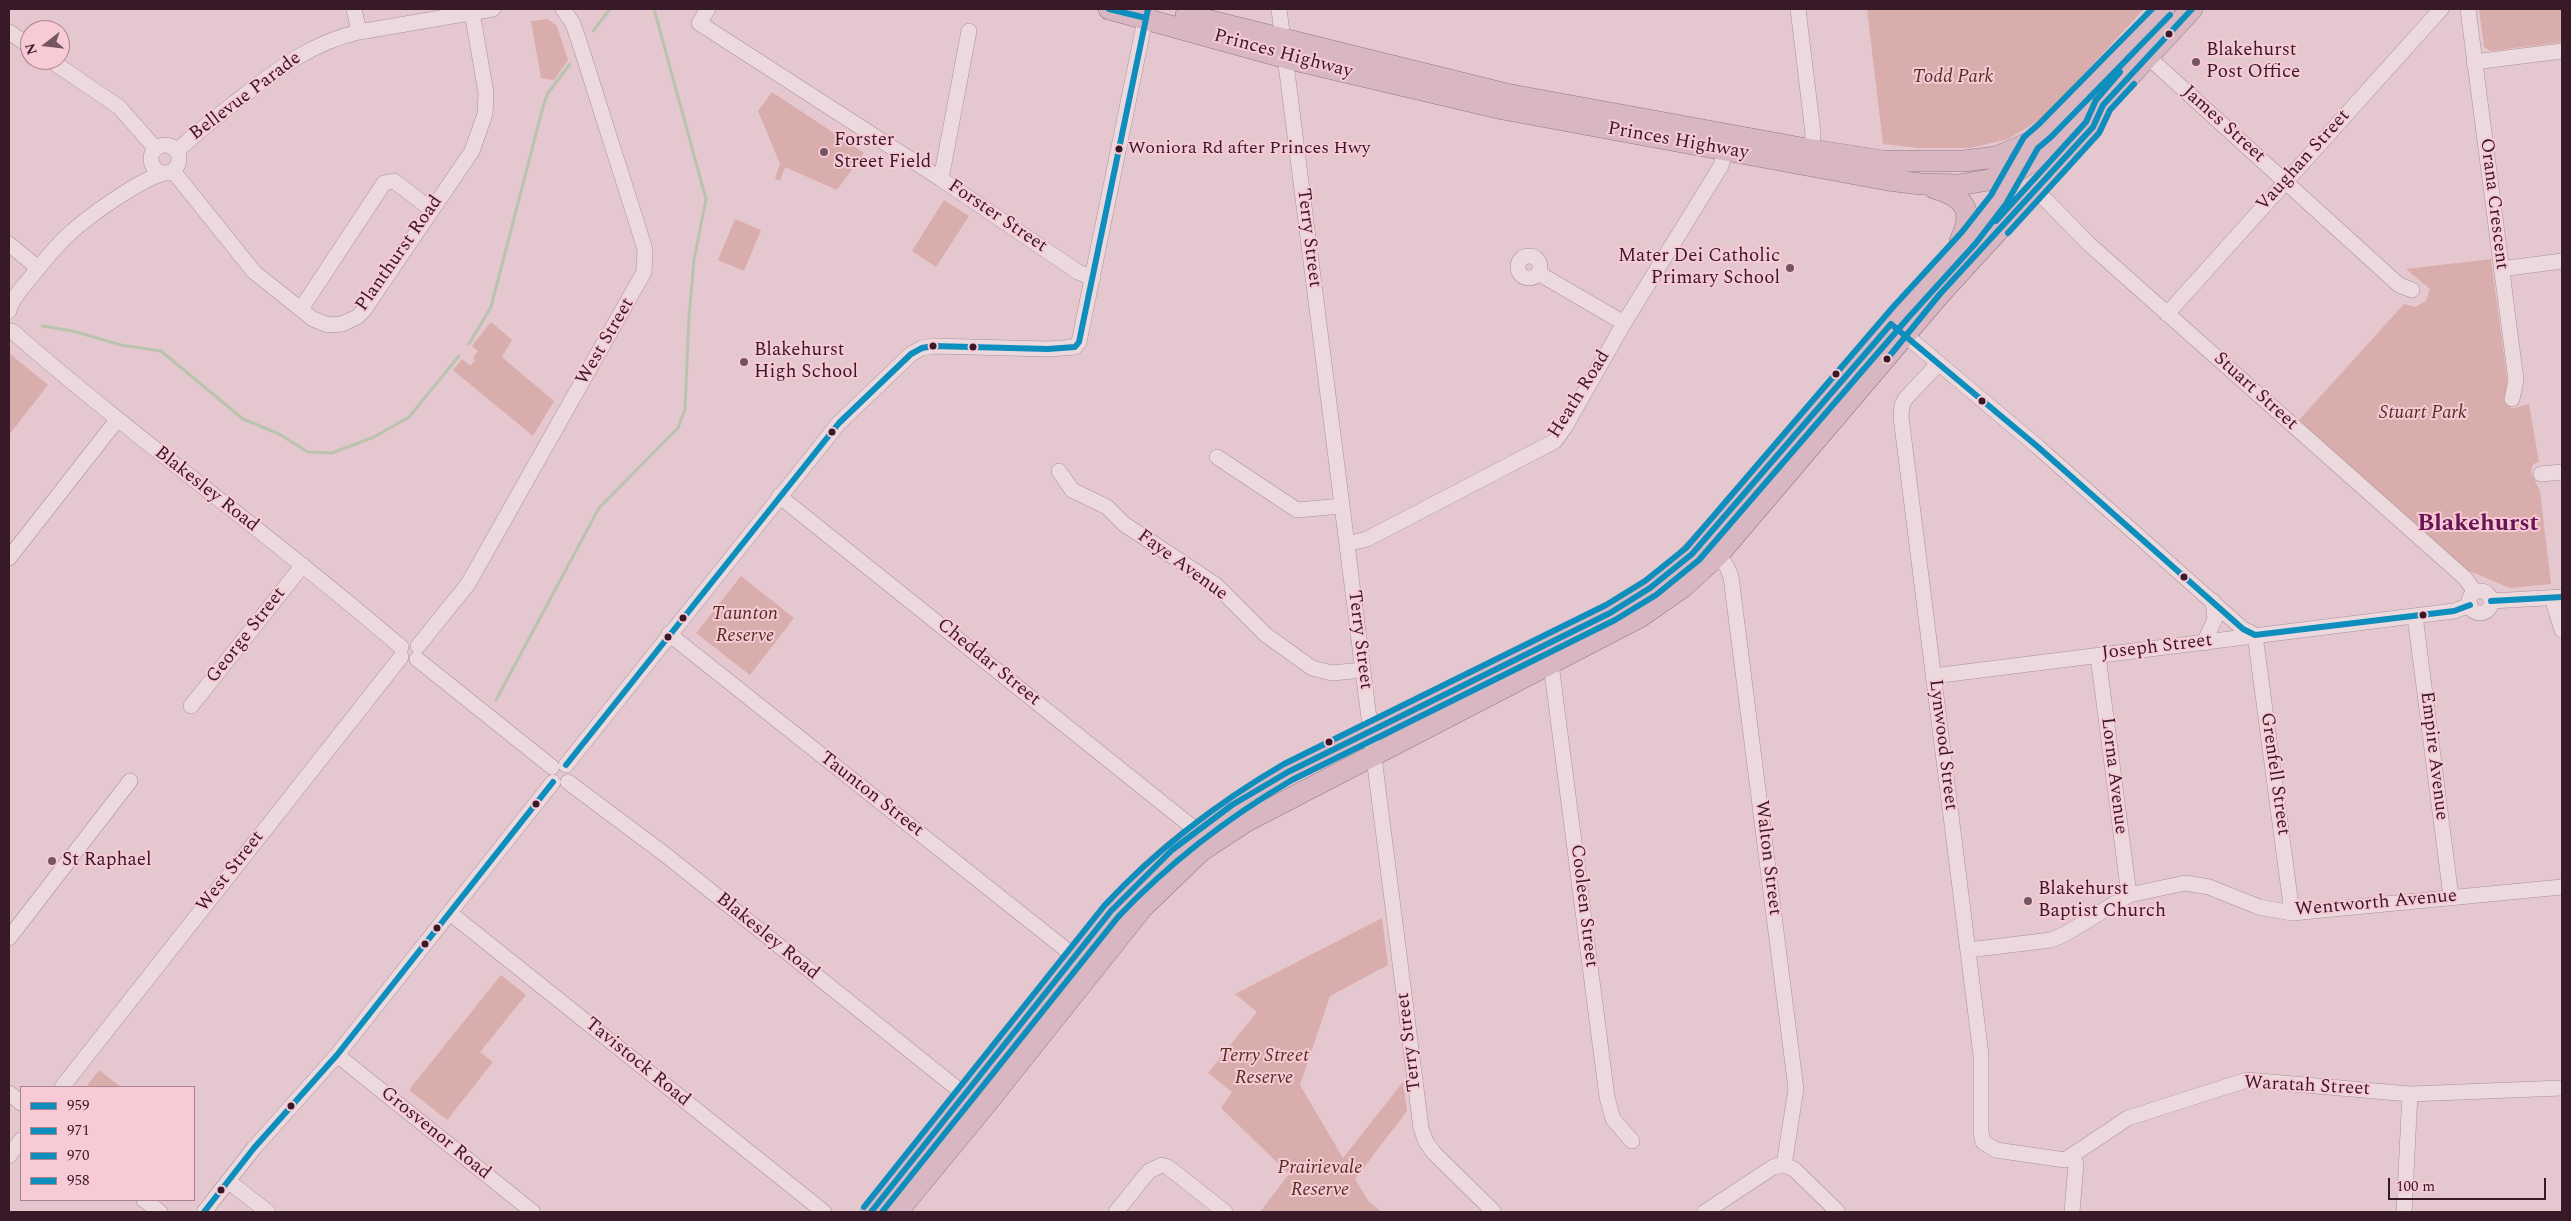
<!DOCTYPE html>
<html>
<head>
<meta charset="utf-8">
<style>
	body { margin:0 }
	#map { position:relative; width:2571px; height:1221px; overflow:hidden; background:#e5c7cf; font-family:Spectral,serif }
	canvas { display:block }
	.frame { position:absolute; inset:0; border:10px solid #371928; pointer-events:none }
	.legend { position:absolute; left:20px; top:1086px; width:175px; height:115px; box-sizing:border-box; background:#f8cad6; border:1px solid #ab8390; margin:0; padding:6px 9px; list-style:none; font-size:15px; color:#371928 }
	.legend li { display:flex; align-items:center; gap:10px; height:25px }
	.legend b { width:25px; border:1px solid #ab8390 }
	.north { position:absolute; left:20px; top:20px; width:50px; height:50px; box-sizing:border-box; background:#f8cad6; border:1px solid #ab8390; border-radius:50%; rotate:254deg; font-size:14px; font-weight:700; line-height:20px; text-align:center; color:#371928 }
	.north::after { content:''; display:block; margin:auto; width:18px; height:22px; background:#745662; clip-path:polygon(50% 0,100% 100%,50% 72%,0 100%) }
	.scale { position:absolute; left:2388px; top:1178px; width:158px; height:22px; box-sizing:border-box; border:2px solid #371928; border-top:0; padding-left:6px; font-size:15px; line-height:18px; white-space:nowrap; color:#371928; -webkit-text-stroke:4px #f8cad6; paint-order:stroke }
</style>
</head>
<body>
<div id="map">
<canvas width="2571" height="1221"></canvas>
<div class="frame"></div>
<ul class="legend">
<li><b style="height:6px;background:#0e8ebd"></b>959</li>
<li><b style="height:6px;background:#0e8ebd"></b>971</li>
<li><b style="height:6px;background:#0e8ebd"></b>970</li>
<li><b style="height:6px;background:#0e8ebd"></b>958</li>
</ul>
<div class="north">N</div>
<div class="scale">100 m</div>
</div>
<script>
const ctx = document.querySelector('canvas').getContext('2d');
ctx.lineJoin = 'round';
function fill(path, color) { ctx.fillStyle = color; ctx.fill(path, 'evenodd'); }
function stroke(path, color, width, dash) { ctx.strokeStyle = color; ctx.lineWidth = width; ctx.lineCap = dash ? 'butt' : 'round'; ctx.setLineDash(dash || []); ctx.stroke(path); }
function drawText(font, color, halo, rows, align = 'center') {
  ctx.font = font + ' Spectral,serif'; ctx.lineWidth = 4; ctx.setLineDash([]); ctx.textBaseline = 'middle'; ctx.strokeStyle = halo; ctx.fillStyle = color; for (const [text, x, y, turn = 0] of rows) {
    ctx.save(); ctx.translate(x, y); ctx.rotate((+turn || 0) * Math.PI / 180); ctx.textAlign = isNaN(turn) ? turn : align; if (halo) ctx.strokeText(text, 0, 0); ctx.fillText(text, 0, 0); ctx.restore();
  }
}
fill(new Path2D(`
	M1867 9H2144L2043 118 2008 139 1971 148H1919L1883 144Z
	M2479 9H2562V42L2490 51 2484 47Z
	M548 19 557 26 568 60 554 80 541 78 531 21Z
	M772 92 864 153 837 190 785 167 780 181 775 179 780 164 758 111Z
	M944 200 969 216 936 267 912 251Z
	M735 219 761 230 744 271 718 260Z
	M2491 259 2511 409 2529 404 2539 462 2533 464 2531 472 2540 491 2551 584 2510 588 2467 570 2299 420 2404 304 2415 307 2426 301 2430 289 2406 269Z
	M491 322 512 340 502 357 554 401 533 436 453 370 462 359 470 366 475 360 473 358 478 351 472 346Z
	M9 353 48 385 9 435Z
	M741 576 794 618 750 675 696 633Z
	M1382 918 1388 965 1330 996 1300 1085 1343 1158 1403 1082 1407 1111 1355 1179 1369 1202 1382 1212H1260L1289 1174 1221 1108 1232 1092 1208 1073 1257 1012 1235 994Z
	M501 975 526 995 480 1052 493 1062 447 1120 409 1090Z
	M99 1070 121 1087H86Z`), '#d9adab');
stroke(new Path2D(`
	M593 31 610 9
	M42 326 73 331 121 345 161 351 243 419 279 434 308 452 332 453 374 437 409 417 459 356
	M469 344 491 307 544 103 548 93 570 64
	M496 700 599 508 678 428 685 409 689 316 694 260 706 199 654 9`), '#bac3ad', 3);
const minor = new Path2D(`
	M354 9 359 32
	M708 9 699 23 941 179 1078 272 1093 278
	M1279 9 1421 1128 1426 1142 1434 1153 1494 1212
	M1798 9 1813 133 1812 150
	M2468 9 2516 380 2512 399
	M9 32 30 46
	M2147 56 2399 285 2412 290
	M50 60 119 107 156 149
	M2474 62 2562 51
	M151 159a14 14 0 1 1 28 0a14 14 0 1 1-28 0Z
	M177 151C195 134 214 119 233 104 273 73 309 43 359 32L493 9
	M173 171 254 272 313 319 328 325 342 324 357 317 364 310 472 151 485 114 486 93 472 12
	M941 179 969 31
	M2036 190 2090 245 2465 578 2475 592
	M9 244 38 268
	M1518 267a11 11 0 1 1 22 0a11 11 0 1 1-22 0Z
	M2501 269 2562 261
	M1538 273 1624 323
	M301 309 384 183 394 181 432 210
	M9 311C11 300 20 290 27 282 40 266 53 249 68 235 87 217 139 180 164 173
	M2167 314 2441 9
	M1898 329 2038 447 2243 629 2255 635
	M12 331C138 441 275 538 401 647
	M1939 363 1906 398 1902 405 1901 417 1981 1055V1132L1983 1142 1996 1150 2065 1160 2128 1118 2247 1080 2410 1094 2562 1088
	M1217 457 1297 510 1342 506
	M1059 471 1072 490 1107 507 1124 524 1216 585 1266 635 1312 668 1332 673 1363 670
	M2541 474 2562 472
	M779 496 1196 830
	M1347 544 1367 539 1555 441 1565 427 1624 323 1721 166 1728 140
	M1718 555 1727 567 1731 577 1796 1089 1784 1165
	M9 558 117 420
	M2469 602a11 11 0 1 1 22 0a11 11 0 1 1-22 0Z
	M2552 598 2562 630
	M2491 601 2562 597
	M2415 616 2451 897
	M669 634 1074 956
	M2255 635 2292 913
	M2204 643 2215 619 2213 601
	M418 646 468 584 644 272 645 250 639 230 578 38 573 24 563 9
	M2098 656 2129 895
	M417 659 552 767
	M1551 664 1607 1097 1613 1119 1632 1141
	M1933 676 2454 611 2470 605
	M191 706 303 565
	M566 765 839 423 911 354 922 348 933 346 1048 349 1075 347 1079 342 1147 10
	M568 782 667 856 964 1094
	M450 913 824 1212
	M9 938 130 781
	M1968 950 2051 940 2065 934 2129 895 2185 883 2209 887 2259 907 2292 913 2562 887
	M337 1055 533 1212
	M62 1087 401 657
	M9 1093 21 1103
	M9 1156 21 1140
	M2072 1157 2076 1164 2072 1212
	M228 1181 268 1212
	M144 1200 160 1212
	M204 1212 254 1148 337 1055 553 782
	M1116 1212 1149 1171 1162 1165 1168 1167 1225 1212
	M1705 1212 1773 1167 1784 1165 1794 1169 1838 1212
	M2404 1212 2410 1094`);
const highway = new Path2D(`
	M1109 9 1286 58 1503 109 1888 180 1921 184 1959 185 1988 180 2012 173 2044 155 2081 118 2103 105 2192 9
	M1186 15 1506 94 1812 150 1883 161H1964L1996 157 2031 142 2045 131 2164 9
	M1934 188C1965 197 1975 211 1960 241
	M871 1212 1111 911C1164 853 1219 812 1288 772L1610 613 1650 588 1683 562 1723 519 1901 312 1969 238 1998 200 2031 142
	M897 1212 982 1109 1143 907 1201 851 1245 822 1640 617 1683 587 1718 555 1940 294 2093 127 2103 105`);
stroke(minor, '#a89199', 16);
stroke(highway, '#8e7880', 22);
stroke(minor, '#ecd9de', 15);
stroke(highway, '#d8b7c3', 21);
stroke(new Path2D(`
	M1887 359 1940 294 2093 127 2103 105 2192 9
	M2491 601 2562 597
	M871 1212 1111 911 1172 850 1232 805 1288 772 1610 613 1650 588 1692 554 1891 324 2038 447 2243 629 2255 635 2454 611 2470 605`), '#0e8ebd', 6);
stroke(new Path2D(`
	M2008 233 2099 133 2110 110 2134 84
	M882 1212 1118 917C1170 862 1227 818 1292 780L1615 620 1656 595 1699 560 1908 318 1976 243 2006 204 2038 148 2051 137 2170 15`), '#0e8ebd', 6);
stroke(new Path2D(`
	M1996 221 2086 122 2096 100 2120 72
	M864 1207 1104 906C1157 849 1217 803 1284 764L1606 605 1645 581 1686 548 1894 306 1962 232 1991 195 2024 137 2039 124 2152 9`), '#0e8ebd', 6);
stroke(new Path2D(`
	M1109 9 1146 18
	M566 765 839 423 911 354 922 348 933 346 1048 349 1075 347 1079 342 1148 9
	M204 1212 254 1148 337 1055 553 782`), '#0e8ebd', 6);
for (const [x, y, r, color] of [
	[2169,34,4.5,"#371928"],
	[2196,62,5,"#745662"],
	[1119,149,4.5,"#371928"],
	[824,152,5,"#745662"],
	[1790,268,5,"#745662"],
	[933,346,4.5,"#371928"],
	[973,347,4.5,"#371928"],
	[1887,359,4.5,"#371928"],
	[744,362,5,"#745662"],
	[1836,374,4.5,"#371928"],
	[1982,401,4.5,"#371928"],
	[832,432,4.5,"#371928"],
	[2184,577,4.5,"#371928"],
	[2423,615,4.5,"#371928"],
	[683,618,4.5,"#371928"],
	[668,637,4.5,"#371928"],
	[1329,742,4.5,"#371928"],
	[536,804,4.5,"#371928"],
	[52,861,5,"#745662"],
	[2028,901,5,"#745662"],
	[437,928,4.5,"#371928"],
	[425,944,4.5,"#371928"],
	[291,1106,4.5,"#371928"],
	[221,1190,4.5,"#371928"]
]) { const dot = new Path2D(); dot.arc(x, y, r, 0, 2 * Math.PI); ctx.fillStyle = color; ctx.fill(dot); stroke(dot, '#f8cad6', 2); }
drawText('18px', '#371928', '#f8cad6', [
	["Woniora Rd after Princes Hwy",1128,149]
], 'left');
drawText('19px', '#371928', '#f8cad6', [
	["Blakehurst",2206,51],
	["Post Office",2206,73],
	["Forster",834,141],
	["Street Field",834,163],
	["Mater Dei Catholic",1780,257,"right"],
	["Primary School",1780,279,"right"],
	["Blakehurst",754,351],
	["High School",754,373],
	["St Raphael",62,861],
	["Blakehurst",2038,890],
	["Baptist Church",2038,912]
], 'left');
drawText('19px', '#371928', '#f8cad6', [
	["Princes Highway",1283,55,15],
	["Bellevue Parade",246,97,-37],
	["James Street",2223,125,42],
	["Princes Highway",1678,142,10],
	["Vaughan Street",2304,161,-48],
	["Orana Crescent",2493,204,83],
	["Forster Street",997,217,34],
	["Terry Street",1308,238,83],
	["Planthurst Road",400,254,-55],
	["West Street",606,342,-60],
	["Stuart Street",2255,392,42],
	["Heath Road",1580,395,-58],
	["Blakesley Road",206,490,38],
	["Faye Avenue",1182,566,36],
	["George Street",247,636,-52],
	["Terry Street",1359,640,83],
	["Joseph Street",2157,648,-7],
	["Cheddar Street",988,663,39],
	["Lynwood Street",1942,745,83],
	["Empire Avenue",2433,756,83],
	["Grenfell Street",2274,774,82],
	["Lorna Avenue",2113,776,83],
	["Taunton Street",871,795,38],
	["Walton Street",1767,858,83],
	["West Street",231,872,-52],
	["Wentworth Avenue",2376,904,-5],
	["Cooleen Street",1583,906,83],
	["Blakesley Road",767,937,39],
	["Terry Street",1410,1042,-97],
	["Tavistock Road",637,1063,39],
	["Waratah Street",2307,1087,3],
	["Grosvenor Road",435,1134,39]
]);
drawText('italic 19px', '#552d1e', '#f8cad6', [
	["Todd Park",1953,78],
	["Stuart Park",2423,414],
	["Taunton",745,615],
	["Reserve",745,637],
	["Terry Street",1264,1057],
	["Reserve",1264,1079],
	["Prairievale",1320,1169],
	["Reserve",1320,1191]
]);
drawText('bold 24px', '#671554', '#f8cad6', [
	["Blakehurst",2478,525]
]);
</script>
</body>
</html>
